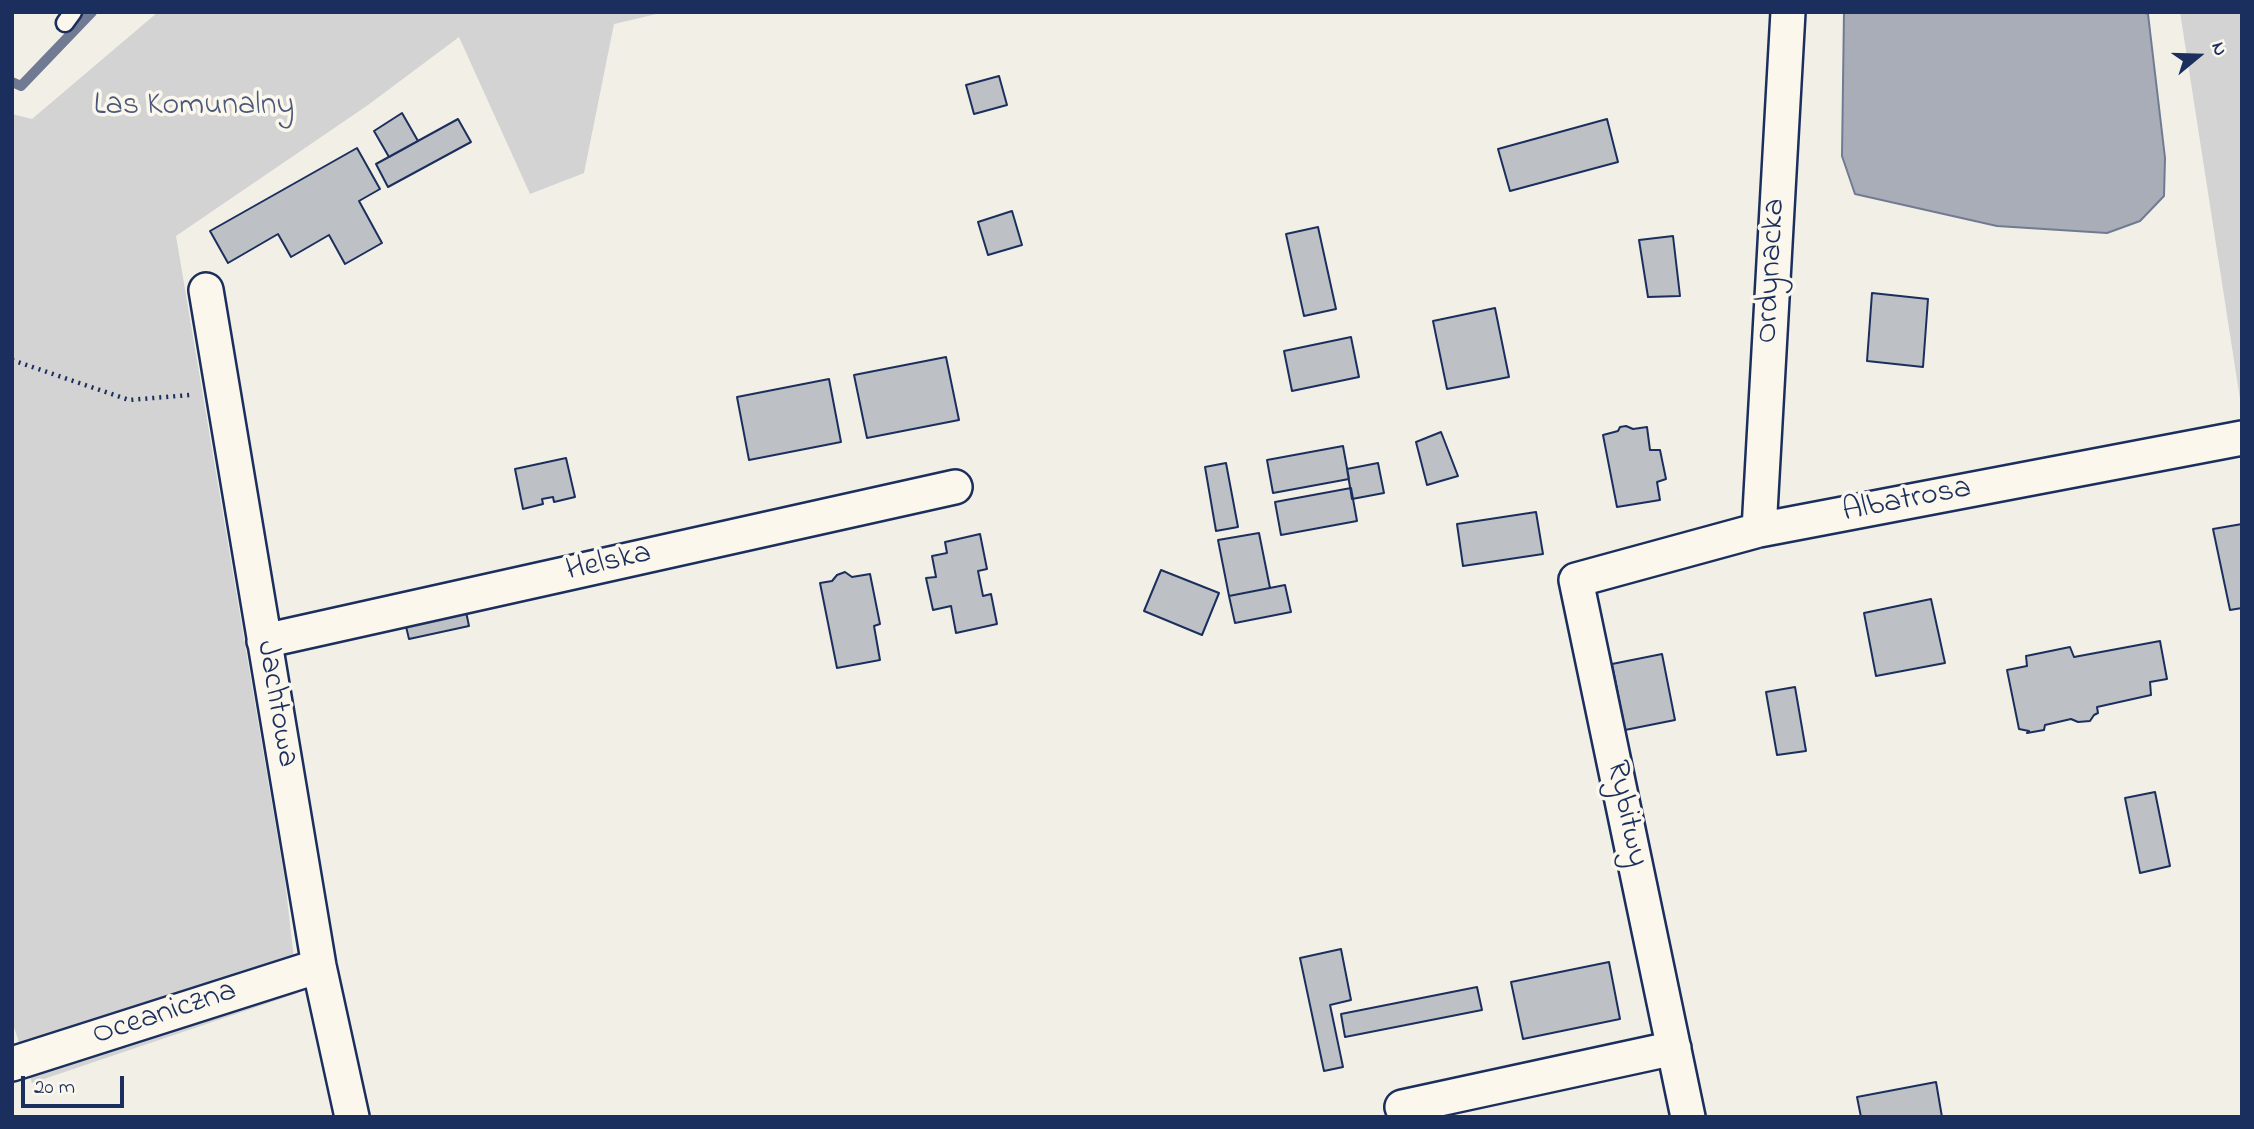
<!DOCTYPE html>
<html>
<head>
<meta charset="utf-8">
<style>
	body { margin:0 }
	#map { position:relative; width:2254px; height:1129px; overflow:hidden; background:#f2efe6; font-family:"Indie Flower",sans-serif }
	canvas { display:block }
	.frame { position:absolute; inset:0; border:14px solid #1b2f5e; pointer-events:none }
	.north { position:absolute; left:2163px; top:21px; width:70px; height:70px; -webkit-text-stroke:5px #fbf7ec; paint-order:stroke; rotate:71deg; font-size:19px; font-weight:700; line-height:28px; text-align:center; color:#1b2f5e }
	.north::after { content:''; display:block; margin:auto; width:24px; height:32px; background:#1b2f5e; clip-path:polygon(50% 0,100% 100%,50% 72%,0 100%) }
	.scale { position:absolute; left:21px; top:1076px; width:103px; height:32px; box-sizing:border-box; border:4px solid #1b2f5e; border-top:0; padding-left:9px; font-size:21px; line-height:24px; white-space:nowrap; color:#1b2f5e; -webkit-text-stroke:5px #fbf7ec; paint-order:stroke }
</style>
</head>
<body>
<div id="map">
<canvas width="2254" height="1129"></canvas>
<div class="frame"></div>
<div class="north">N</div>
<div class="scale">20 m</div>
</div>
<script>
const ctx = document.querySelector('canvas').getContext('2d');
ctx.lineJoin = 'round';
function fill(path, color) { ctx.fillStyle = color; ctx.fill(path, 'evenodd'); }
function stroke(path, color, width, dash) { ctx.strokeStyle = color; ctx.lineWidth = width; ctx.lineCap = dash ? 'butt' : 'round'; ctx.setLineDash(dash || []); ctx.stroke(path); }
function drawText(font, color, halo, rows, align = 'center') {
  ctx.font = font + ' "Indie Flower",sans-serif'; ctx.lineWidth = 7; ctx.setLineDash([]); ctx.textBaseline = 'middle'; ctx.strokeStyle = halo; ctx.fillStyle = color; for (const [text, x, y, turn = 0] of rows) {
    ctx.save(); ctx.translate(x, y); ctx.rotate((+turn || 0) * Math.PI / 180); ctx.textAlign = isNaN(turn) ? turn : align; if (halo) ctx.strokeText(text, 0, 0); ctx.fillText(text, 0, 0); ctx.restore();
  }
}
fill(new Path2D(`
	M158 12H665L614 24 584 173 530 194 459 37 368 105 176 236 285 881 298 993 32 1083 12 1021V114L32 119Z
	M2180 12H2242V398L2240 399Z`), '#d2d3d2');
const water = new Path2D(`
	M1844 12H2142L2148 14 2165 158 2164 196 2140 221 2107 233 1997 226 1855 194 1842 156Z`);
fill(water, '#a9adb7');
stroke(water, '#707b93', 2);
stroke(new Path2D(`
	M12 82 21 86 92 12`), '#707b93', 10);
const building = new Path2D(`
	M999 76 1007 105 974 114 966 85Z
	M402 113 418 141 389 157 374 131Z
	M458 119 471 142 388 187 376 164Z
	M1607 119 1618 162 1510 191 1498 149Z
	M357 148 380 189 359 201 382 243 345 264 329 235 291 257 278 234 228 263 210 231Z
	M1012 211 1022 245 988 255 978 222Z
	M1318 227 1336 309 1304 316 1286 234Z
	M1673 236 1680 296 1648 297 1639 240Z
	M1872 293 1928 299 1923 367 1867 361Z
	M1495 308 1509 377 1447 389 1433 321Z
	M1351 337 1359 377 1292 391 1284 351Z
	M946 357 959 420 867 438 854 375Z
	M829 379 841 442 749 460 737 397Z
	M1626 426 1633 429 1647 427 1650 450H1660L1666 479 1657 482 1660 500 1617 507 1603 435 1618 431 1620 427Z
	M1441 432 1458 476 1427 485 1416 442Z
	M1343 446 1349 479 1273 493 1267 460Z
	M566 458 575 497 554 502 553 497 542 499 543 504 523 509 515 469Z
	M1226 463 1238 527 1216 531 1205 467Z
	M1378 463 1384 493 1352 499 1347 469Z
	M1351 488 1357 521 1281 535 1275 502Z
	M1536 512 1543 554 1463 566 1457 524Z
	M2242 524V608L2230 610 2213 529Z
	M1259 533 1270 588 1229 596 1218 540Z
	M980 534 987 569 978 571 983 596 991 594 997 624 956 633 951 606 933 610 926 578 936 577 932 556 947 553 945 542Z
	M1161 570 1219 593 1202 635 1144 611Z
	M845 572 852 577 870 574 880 624 874 626 880 660 837 668 820 583 832 581 837 575Z
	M1285 585 1291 612 1235 623 1229 596Z
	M1931 599 1945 663 1876 676 1864 613Z
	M464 602 469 626 409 639 403 614Z
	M2160 641 2167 679 2150 682 2151 695 2097 707 2098 713 2094 715 2090 721 2078 722 2071 719 2045 725 2044 730 2027 733 2029 731 2019 729 2007 670 2027 666 2026 656 2070 647 2074 657Z
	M1662 654 1675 720 1625 730 1612 664Z
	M1795 687 1806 751 1777 755 1766 692Z
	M2155 792 2170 866 2140 873 2125 798Z
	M1341 949 1351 1000 1330 1005 1343 1067 1324 1071 1300 958Z
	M1609 962 1620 1019 1523 1039 1511 982Z
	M1477 987 1482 1010 1345 1037 1341 1014Z
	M1936 1082 1942 1117H1861L1857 1097Z`);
fill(building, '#bdc0c4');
stroke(building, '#1b2f5e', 2);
const lane = new Path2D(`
	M65 23 73 12`);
const street = new Path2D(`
	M206 290 319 966 352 1117
	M1759 530 1788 12
	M264 641 955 487
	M12 1064 319 966
	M1402 1107 1674 1048
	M1688 1117 1576 580 1759 530 2242 438`);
stroke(lane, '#1b2f5e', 21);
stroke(street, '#1b2f5e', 38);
stroke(new Path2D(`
	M12 360 129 400 190 395`), '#1b2f5e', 4.5, [2, 5]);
stroke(lane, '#fbf7ec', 16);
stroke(street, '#fbf7ec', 33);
drawText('32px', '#49587b', '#fbf7ec', [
	["Las Komunalny",194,108]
]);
drawText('32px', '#1b2f5e', '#fbf7ec', [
	["Ordynacka",1773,271,-87],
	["Albatrosa",1907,502,-11],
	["Helska",609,564,-13],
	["Jachtowa",275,704,80],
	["Rybitwy",1625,814,78],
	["Oceaniczna",165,1015,-18]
]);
</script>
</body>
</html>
